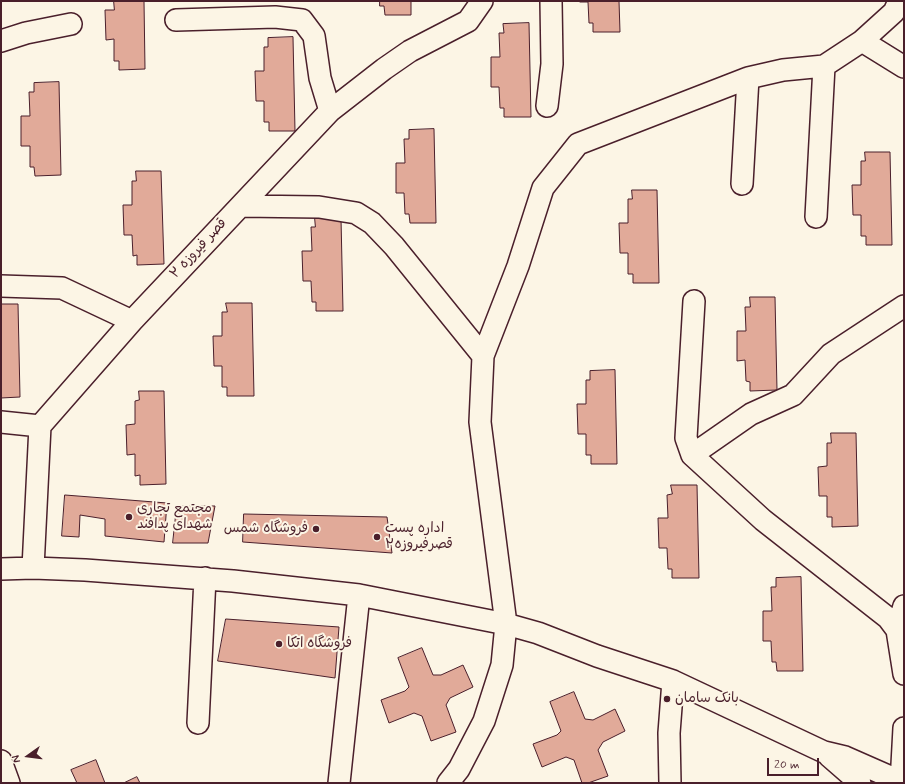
<!DOCTYPE html>
<html>
<head>
<meta charset="utf-8">
<style>
	body { margin:0 }
	#map { position:relative; width:905px; height:784px; overflow:hidden; background:#fcf5e5; font-family:Mynerve,sans-serif }
	canvas { display:block }
	.frame { position:absolute; inset:0; border:2px solid #4a1f2b; pointer-events:none }
	.north { position:absolute; left:8px; top:736px; width:40px; height:40px; -webkit-text-stroke:3px #fcf5e5; paint-order:stroke; rotate:256deg; font-size:11px; font-weight:700; line-height:16px; text-align:center; color:#4a1f2b }
	.north::after { content:''; display:block; margin:auto; width:14px; height:18px; background:#4a1f2b; clip-path:polygon(50% 0,100% 100%,50% 72%,0 100%) }
	.scale { position:absolute; left:767px; top:758px; width:52px; height:18px; box-sizing:border-box; border:2px solid #4a1f2b; border-top:0; padding-left:5px; font-size:12px; line-height:14px; white-space:nowrap; color:#4a1f2b; -webkit-text-stroke:3px #fcf5e5; paint-order:stroke }
</style>
</head>
<body>
<div id="map">
<canvas width="905" height="784"></canvas>
<div class="frame"></div>
<div class="north">N</div>
<div class="scale">20 m</div>
</div>
<script>
const ctx = document.querySelector('canvas').getContext('2d');
ctx.lineJoin = 'round';
function fill(path, color) { ctx.fillStyle = color; ctx.fill(path, 'evenodd'); }
function stroke(path, color, width, dash) { ctx.strokeStyle = color; ctx.lineWidth = width; ctx.lineCap = dash ? 'butt' : 'round'; ctx.setLineDash(dash || []); ctx.stroke(path); }
function drawText(font, color, halo, rows, align = 'center') {
  ctx.font = font + ' Mynerve,"Playpen Sans Arabic",sans-serif'; ctx.lineWidth = 4; ctx.setLineDash([]); ctx.textBaseline = 'middle'; ctx.strokeStyle = halo; ctx.fillStyle = color; for (const [text, x, y, turn = 0] of rows) {
    ctx.save(); ctx.translate(x, y); ctx.rotate((+turn || 0) * Math.PI / 180); ctx.textAlign = isNaN(turn) ? turn : align; if (halo) ctx.strokeText(text, 0, 0); ctx.fillText(text, 0, 0); ctx.restore();
  }
}
const building = new Path2D(`
	M114 1H144L145 69 119 70V61H114V39L106 40 105 10H114Z
	M380 1H411V15H385L384 6H380Z
	M580 1H619L620 32H593V23H589L588 2H580Z
	M529 23 531 117H504V108H500L499 87H491V57H500L499 33H504L503 24Z
	M293 37 295 131H269V122H264V101H256L255 71H264V47H268V38Z
	M59 82 61 175 35 176 34 167H30V146H21V116H30L29 92H34V83Z
	M434 129 436 223H410L409 214H405L404 193H396V163H405L404 139H409V130Z
	M865 152H890L892 245H866V236H861V215H853L852 185H861V161H865Z
	M136 171H161L164 264 137 265V255L133 256 132 235H124L123 205H132V181H136Z
	M632 190H657L659 283H633V274H628V253H620L619 223H628V199H632Z
	M315 218H341L343 311H316V302H312L311 281H303L302 251H312L311 227H315Z
	M750 297H775L777 390 750 391V382L746 381 745 360 737 361V331H746L745 307H750Z
	M226 303H252L254 396H227V387H222V366H214L213 336H222V312H227Z
	M1 304H18L20 397 1 398Z
	M615 370 617 464H591V455H586V434H578L577 404H586V380H590V371Z
	M139 391H164L166 484 140 485V475L135 476V454L127 455 126 425 135 424V401L139 400Z
	M831 433H856L858 526 832 527V517H827V496H819L818 467 827 466V443H831Z
	M671 485H697L699 578H672V569H668L667 548H659L658 518H668L667 495 672 494Z
	M65 495 167 503 164 542 105 536V519L80 515 79 537 62 536Z
	M177 506H215L208 543H173Z
	M244 514 387 517 392 553 243 542Z
	M801 577 803 671H777L776 662H772L771 641H763V611H772L771 587H776V578Z
	M226 619 339 627 335 678 218 661Z
	M422 648 433 675H441L463 665 473 687 450 698 446 705 456 732 431 741 422 716 414 713 389 723 381 700 405 691 409 687 398 658Z
	M574 692 585 719 593 720 615 709 625 731 603 742 598 750 608 776 588 783H582L574 760 566 757 542 767 533 744 557 735 561 731 550 702Z
	M96 760 105 783H77L71 770Z
	M137 777 140 783H124Z`);
fill(building, '#e1aa99');
stroke(building, '#4a1f2b', 1);
const minor = new Path2D(`
	M176 20 275 17 302 20 314 36 320 78 330 111
	M1 41 26 33 71 24
	M862 41 904 67
	M748 78 783 70 824 66 862 41 894 12 899 1
	M547 106 552 64 551 1
	M241 206 319 207 356 213 372 223 394 246 483 356
	M816 217 824 66
	M1 286 62 288 132 321
	M694 301 686 438 692 455 763 520 888 618 897 630 904 674
	M1 422 40 426
	M692 455 751 414 793 395 831 354 904 306
	M33 568 40 426 132 321 330 111 384 69 410 51 468 21 482 1
	M1 569 33 568 85 570 233 581 359 595 506 624 538 633 597 656 673 681 824 752 845 757 904 783
	M897 630 904 606
	M198 723 205 578
	M829 756 860 783
	M1 761 9 783
	M339 783 359 595
	M448 783 459 769 484 721 502 665 506 624 480 422 483 356 518 266 543 188 578 144 748 78 742 184
	M670 783 669 733 673 681
	M901 783 904 728`);
stroke(minor, '#4a1f2b', 24);
stroke(minor, '#fcf5e5', 21);
for (const [x, y, r, color] of [
	[129,517,4,"#4a1f2b"],
	[316,529,4,"#4a1f2b"],
	[377,537,4,"#4a1f2b"],
	[279,644,4,"#4a1f2b"],
	[667,699,4,"#4a1f2b"]
]) { const dot = new Path2D(); dot.arc(x, y, r, 0, 2 * Math.PI); ctx.fillStyle = color; ctx.fill(dot); stroke(dot, '#fcf5e5', 1.5); }
drawText('14px', '#4a1f2b', '#fcf5e5', [
	["قصر فیروزه ۲",199,249,-47]
]);
drawText('14px', '#4a1f2b', '#fcf5e5', [
	["مجتمع تجاری",137,509],
	["شهدای پدافند",137,525],
	["فروشگاه شمس",308,529,"right"],
	["اداره پست",385,529],
	["قصرفیروزه۲",385,545],
	["فروشگاه اتکا",287,644],
	["بانک سامان",675,699]
], 'left');
</script>
</body>
</html>
